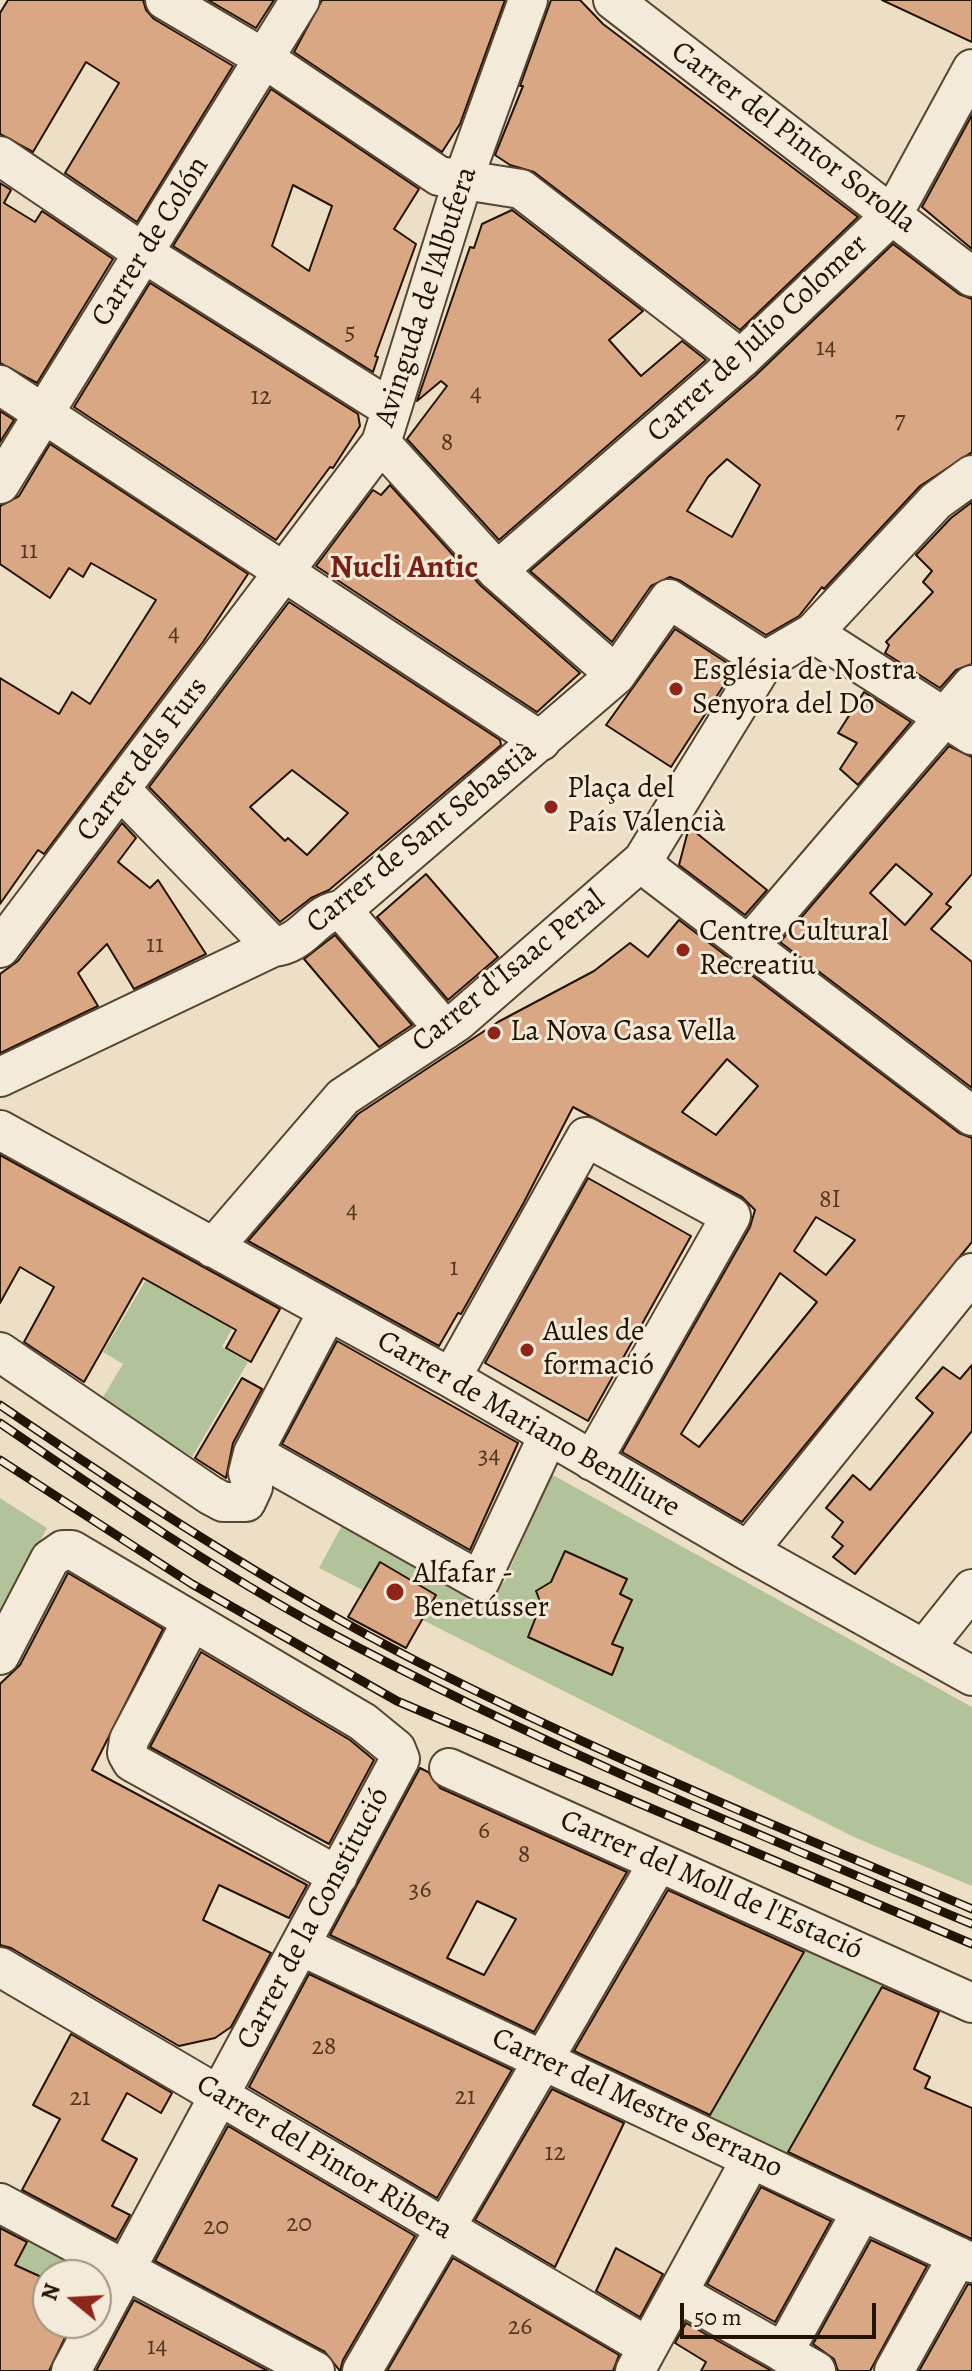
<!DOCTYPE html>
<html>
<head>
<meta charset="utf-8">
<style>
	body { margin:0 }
	#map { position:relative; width:972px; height:2371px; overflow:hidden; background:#ecdfc5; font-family:Alegreya,serif }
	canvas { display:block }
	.north { position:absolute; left:32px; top:2259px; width:80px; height:80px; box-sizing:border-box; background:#f3ead9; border:2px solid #a09482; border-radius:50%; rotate:288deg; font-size:22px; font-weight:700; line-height:32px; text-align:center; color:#241300 }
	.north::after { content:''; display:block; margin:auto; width:28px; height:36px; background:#8f2418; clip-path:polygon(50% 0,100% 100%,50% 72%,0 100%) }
	.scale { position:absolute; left:680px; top:2303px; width:196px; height:36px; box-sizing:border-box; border:4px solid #241300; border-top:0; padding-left:10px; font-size:24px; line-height:28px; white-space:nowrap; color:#241300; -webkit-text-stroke:6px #f3ead9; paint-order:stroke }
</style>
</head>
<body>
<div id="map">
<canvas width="972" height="2371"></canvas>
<div class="north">N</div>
<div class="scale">50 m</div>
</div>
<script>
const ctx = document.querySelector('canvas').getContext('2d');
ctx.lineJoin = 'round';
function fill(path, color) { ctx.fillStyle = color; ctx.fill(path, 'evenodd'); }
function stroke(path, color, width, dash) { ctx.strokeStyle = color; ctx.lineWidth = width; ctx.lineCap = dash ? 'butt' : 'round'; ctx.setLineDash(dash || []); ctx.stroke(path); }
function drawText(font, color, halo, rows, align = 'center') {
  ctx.font = font + ' Alegreya,serif'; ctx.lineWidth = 6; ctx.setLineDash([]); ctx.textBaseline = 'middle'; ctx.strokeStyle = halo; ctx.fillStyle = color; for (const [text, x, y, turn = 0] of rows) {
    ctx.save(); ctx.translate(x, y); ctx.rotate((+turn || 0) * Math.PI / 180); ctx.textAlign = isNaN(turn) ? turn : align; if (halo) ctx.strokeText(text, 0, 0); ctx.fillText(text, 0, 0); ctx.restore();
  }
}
fill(new Path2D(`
	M156 1263 170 1292 232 1329 222 1347 248 1362 192 1457 100 1402 123 1364 103 1352Z
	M551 1474 972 1707V1886L856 1838 319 1568 352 1507 504 1583Z
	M0 1498 47 1528 0 1617Z
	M807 1948 884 1983 787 2153 709 2116Z
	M32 2235 101 2271 96 2279V2275H48V2280L15 2265Z`), '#b2c399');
const building = new Path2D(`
	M8 0H143L146 10 154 19 233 66 137 222 65 173 119 83 86 62 33 152 0 134V13Z
	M208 0H274L256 28Z
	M322 0H505L460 124 442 152 294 52Z
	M551 0H580L603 24 858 217 740 330 534 172 510 165 495 155 523 86H520Z
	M882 0H972V42Z
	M271 89 419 189 394 229 416 244 375 356 378 357 373 372 173 246ZM293 185 332 206 309 271 272 246Z
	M972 115V249L922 207Z
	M0 183 11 190 4 203 35 222 42 211 113 259 37 383 0 363Z
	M512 210 643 311 609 340 641 376 682 341 706 360 499 540 407 439 447 386 441 381 417 401 470 247 474 248 482 224Z
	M893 244 959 294 972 299V452L920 486 824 589 822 587 799 616 766 635 681 581 670 577 651 586 612 642 530 571 755 376ZM727 459 760 485 732 537 687 511 708 477Z
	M150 283 358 414 360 426 333 468 330 467 276 540 74 407Z
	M0 411 14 420 0 442Z
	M50 444 248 574 203 642 44 854 38 850 0 904V678L59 714 72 692 90 704 156 600 91 563 83 577 69 568 50 598 0 564V506L19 496Z
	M390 485 481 586 580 673 537 712 316 566 373 490 381 495Z
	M972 502V664L956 670 940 688 885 653 889 645 886 642 933 592 923 582 932 571 916 555 951 518Z
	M289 602 500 740 501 745 329 890 311 898 280 922 149 787ZM292 770 348 813 307 855 288 838 285 841 250 807Z
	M675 629 735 668 671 767 606 725Z
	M864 692 911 722 858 785 840 769 857 743 838 733Z
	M949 746 972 757V874L946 904 951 907 931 929 972 962V1088L780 942ZM896 864 932 894 905 925 870 893Z
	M122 823 136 838 118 862 150 888 158 880 206 954 134 989 107 944 78 973 98 1006 0 1053V974L18 961Z
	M689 827 767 890 745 915 679 865Z
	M426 874 498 957 448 1000 377 917Z
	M679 920 959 1133 972 1138V1242L742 1522 622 1452 750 1227 755 1210 742 1197 573 1107 523 1204 461 1314 458 1313 439 1346 248 1241 358 1114 498 1022 594 971 630 943 648 957ZM727 1059 758 1086 716 1135 682 1112ZM816 1217 855 1240 826 1275 794 1251ZM780 1273 817 1302 699 1447 681 1434Z
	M335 935 412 1025 379 1047 304 959Z
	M0 1155 280 1309 251 1362 226 1348 236 1330 143 1278 84 1382 24 1342 54 1287 20 1267 0 1303Z
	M588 1178 691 1236 588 1421 485 1363Z
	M337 1341 518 1443 470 1550 282 1444Z
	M972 1365V1431L855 1574 833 1557 843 1546 832 1537 843 1522 826 1508 853 1475 870 1490 933 1413 916 1398 943 1367 960 1379Z
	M242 1378 262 1389 233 1443 226 1478 195 1458Z
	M565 1551 627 1579 620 1594 632 1600 612 1644 623 1648 612 1675 528 1637 541 1604 536 1591 551 1582Z
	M380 1562 436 1595 406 1648 348 1617Z
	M68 1573 163 1629 92 1770 307 1885 289 1918 219 1885 203 1920 271 1953 231 2027 215 2038 179 2046 11 1948 0 1945V1684L20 1665Z
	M201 1652 350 1740 374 1760 329 1844 150 1747Z
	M420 1768 428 1772 440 1788 627 1872 534 2032 330 1935ZM477 1901 516 1919 484 1975 447 1958Z
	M668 1890 804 1952 710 2115 574 2051Z
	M309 1974 512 2070 437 2198 249 2087Z
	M882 1987 939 2012 914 2069 930 2077 925 2088 972 2108V2239L788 2152Z
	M71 2034 172 2093 161 2113 127 2093 102 2140 137 2159 112 2206 130 2215 116 2240 22 2190 60 2119 33 2105Z
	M552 2089 624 2123 555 2267 475 2220Z
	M228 2126 415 2236 343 2360 340 2371 325 2352 155 2261Z
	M761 2187 831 2221 775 2322 707 2284Z
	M0 2228 27 2242 15 2265 48 2280V2323H72L49 2371H0Z
	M871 2240 927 2266 870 2371H838L834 2359 813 2344Z
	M616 2248 663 2274 640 2317 596 2291Z
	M453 2258 619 2355 613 2371H387Z
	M968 2284 972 2285V2371H919Z
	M134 2300 268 2371H96Z
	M686 2323 770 2370 771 2371H701L706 2362 675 2343Z`);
fill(building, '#daa784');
stroke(building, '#241300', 2);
const minor = new Path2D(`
	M165 0 265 59 439 176 521 189 741 359
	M613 0 972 277
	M0 156 145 254 391 409
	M0 385 541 741
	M381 443 497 571 616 675
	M0 484 300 0
	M497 571 741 359 893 214 972 69
	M813 633 972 735
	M121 790 273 947
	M643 860 655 874 972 1116
	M342 910 445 1030
	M748 946 972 685
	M0 948 381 443 463 180 528 0
	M0 1077 273 947C304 945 315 911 342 910L616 675 669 599 765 661
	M0 1130 451 1378 748 1551 972 1676
	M213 1248 343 1097 457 1022 643 860 765 661 813 633 936 501 972 475
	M0 1352 210 1495 223 1502H246L253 1487 248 1473 253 1453 328 1311
	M451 1378 586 1137 731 1216 592 1461
	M253 1453 480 1581 548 1436
	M748 1551 972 1273
	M192 1621 129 1740 127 1753 132 1762 338 1876
	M924 1649 972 1589
	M0 1655 50 1559 63 1550H72L363 1722 396 1749 400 1759 71 2371
	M449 1768 972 2003
	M301 1946 972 2263
	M0 1967 648 2347
	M0 2203 315 2371
	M678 2293 816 2371
	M783 2353 854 2225
	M362 2371 658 1863
	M635 2371 751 2159
	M894 2371 958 2256`);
stroke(minor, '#564631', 42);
stroke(minor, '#f3ead9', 38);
const rail = new Path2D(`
	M0 1405C135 1497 273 1587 418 1662 598 1754 786 1830 972 1909
	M0 1423C106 1496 214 1570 327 1631 536 1743 754 1833 972 1924
	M0 1460 192 1584 397 1701 972 1944`);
stroke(rail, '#241300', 9);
stroke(rail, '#f3ead9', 6, [18]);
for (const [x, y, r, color] of [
	[676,689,8,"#8f2418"],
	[551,807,8,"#8f2418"],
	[683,950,8,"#8f2418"],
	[494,1033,8,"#8f2418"],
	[527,1350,8,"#8f2418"],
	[395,1592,10,"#8f2418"]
]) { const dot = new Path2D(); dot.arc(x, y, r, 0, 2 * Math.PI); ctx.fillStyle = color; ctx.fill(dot); stroke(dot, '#f3ead9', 3); }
drawText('26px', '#523821', null, [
	["5",350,333],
	["14",826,349],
	["4",476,395],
	["12",261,398],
	["7",900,422],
	["8",447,444],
	["11",29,552],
	["4",174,635],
	["11",155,946],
	["8I",830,1201],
	["4",352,1212],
	["1",454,1269],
	["34",489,1457],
	["6",484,1832],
	["8",524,1856],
	["36",420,1891],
	["28",324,2048],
	["21",465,2098],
	["21",80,2099],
	["12",555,2154],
	["20",299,2225],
	["20",216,2228],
	["26",520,2328],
	["14",157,2348]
]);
drawText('30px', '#241300', '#f3ead9', [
	["Carrer del Pintor Sorolla",793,138,37],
	["Carrer de Colón",151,242,-58],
	["Avinguda de l'Albufera",427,297,-72],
	["Carrer de Julio Colomer",758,339,-43],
	["Carrer dels Furs",143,760,-53],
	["Carrer de Sant Sebastià",422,838,-39],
	["Carrer d'Isaac Peral",509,972,-39],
	["Carrer de Mariano Benlliure",528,1425,30],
	["Carrer del Moll de l'Estació",711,1886,24],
	["Carrer de la Constitució",314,1919,-62],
	["Carrer del Mestre Serrano",637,2104,25],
	["Carrer del Pintor Ribera",324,2158,31]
]);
drawText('30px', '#241300', '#f3ead9', [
	["Església de Nostra",692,672],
	["Senyora del Do",692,706],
	["Plaça del",567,790],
	["País Valencià",567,824],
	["Centre Cultural",699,933],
	["Recreatiu",699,967],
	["La Nova Casa Vella",510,1033],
	["Aules de",543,1333],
	["formació",543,1367],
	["Alfafar -",413,1575],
	["Benetússer",413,1609]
], 'left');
drawText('bold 32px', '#7a1f14', '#f3ead9', [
	["Nucli Antic",404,569]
]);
</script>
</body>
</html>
